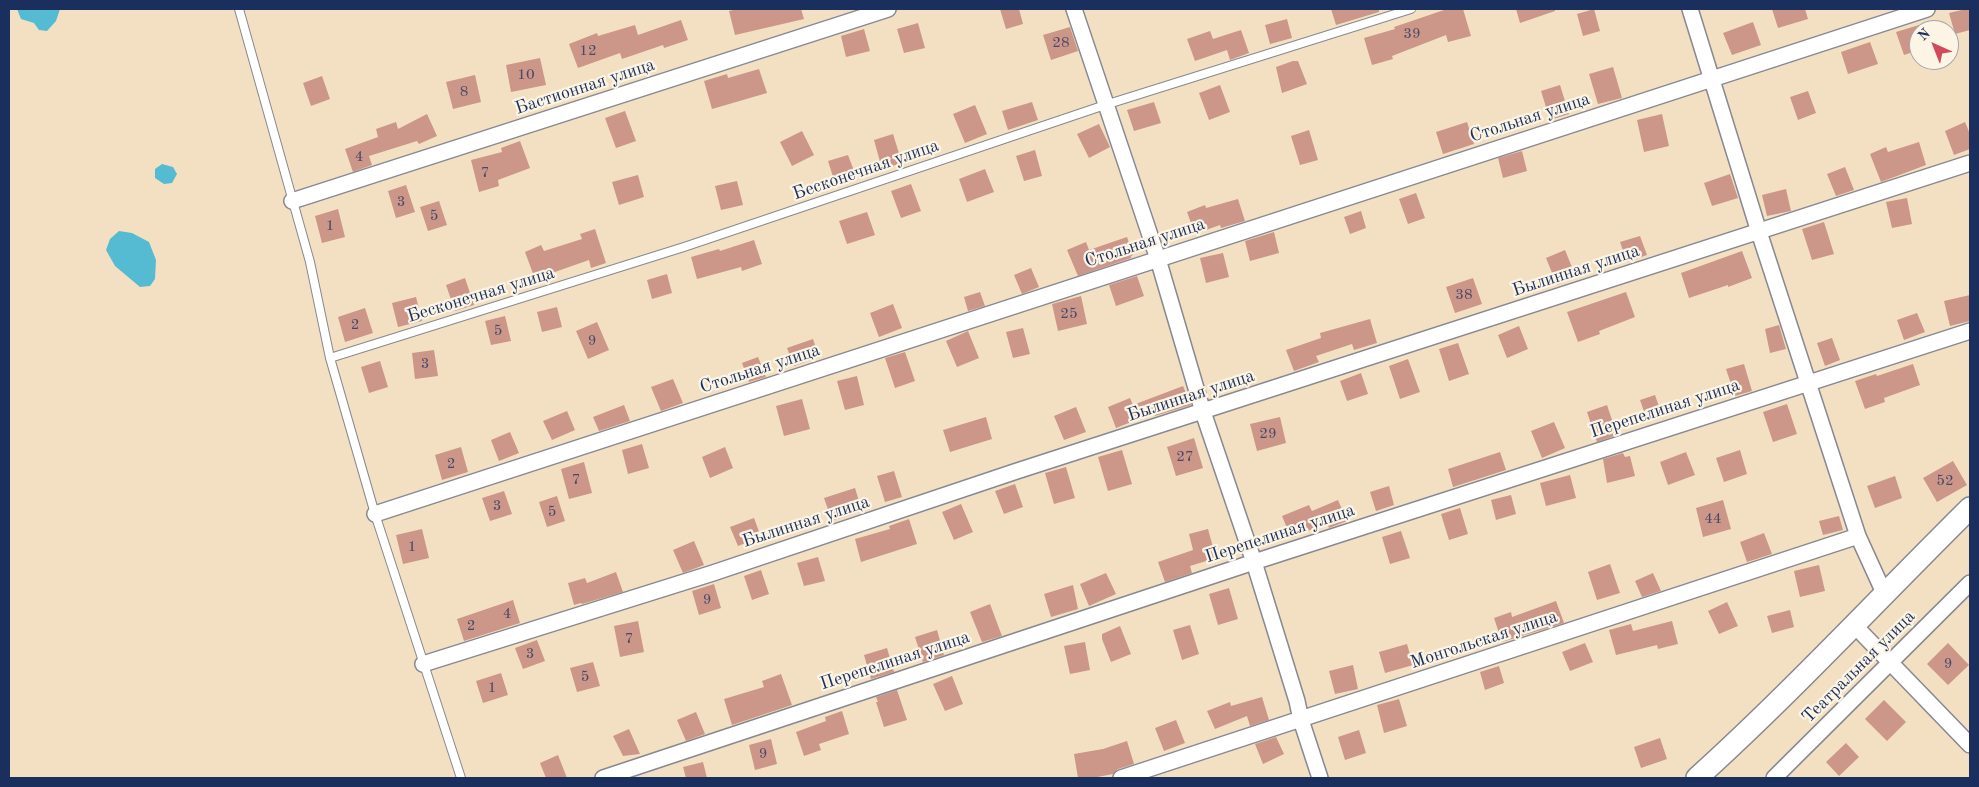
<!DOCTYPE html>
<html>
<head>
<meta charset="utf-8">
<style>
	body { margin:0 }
	#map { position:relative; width:1979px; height:787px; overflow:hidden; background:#f3e0c2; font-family:"Old Standard TT",serif }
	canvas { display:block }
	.frame { position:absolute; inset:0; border:10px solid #1b2f5e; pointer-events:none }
	.north { position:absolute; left:1909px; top:20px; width:50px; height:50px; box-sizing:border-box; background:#fcf5e5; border:1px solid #a2a6af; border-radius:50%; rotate:316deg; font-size:14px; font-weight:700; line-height:20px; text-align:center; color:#1b2f5e }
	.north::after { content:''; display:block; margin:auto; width:18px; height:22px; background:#d1495b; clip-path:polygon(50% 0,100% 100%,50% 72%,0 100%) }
</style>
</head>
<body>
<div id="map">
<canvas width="1979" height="787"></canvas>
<div class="frame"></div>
<div class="north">N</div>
</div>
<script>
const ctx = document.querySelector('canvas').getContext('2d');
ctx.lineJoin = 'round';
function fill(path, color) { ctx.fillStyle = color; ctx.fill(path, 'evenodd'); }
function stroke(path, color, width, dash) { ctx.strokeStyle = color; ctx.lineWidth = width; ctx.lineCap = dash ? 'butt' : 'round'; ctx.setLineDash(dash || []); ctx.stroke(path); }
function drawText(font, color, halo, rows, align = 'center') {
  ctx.font = font + ' "Old Standard TT",serif'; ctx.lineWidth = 4.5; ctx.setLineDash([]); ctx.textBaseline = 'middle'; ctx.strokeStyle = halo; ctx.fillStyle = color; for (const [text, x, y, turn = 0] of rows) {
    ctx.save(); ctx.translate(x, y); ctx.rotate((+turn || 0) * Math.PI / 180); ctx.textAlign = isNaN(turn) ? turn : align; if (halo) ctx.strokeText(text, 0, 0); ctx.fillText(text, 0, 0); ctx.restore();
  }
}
fill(new Path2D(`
	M17 9H60L56 21 47 31 39 30 34 23 21 19Z
	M162 164 173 167 177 174 172 183 164 184 155 178V169Z
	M119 231 132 233 149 242 156 260 155 279 150 286 140 287 115 266 106 250 110 239Z`), '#55bbd3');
fill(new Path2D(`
	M738 9H801L804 19 735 35 729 11Z
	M1000 9H1019L1023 24 1006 29Z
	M1331 9H1379V12L1336 25Z
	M1447 9H1463L1471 36 1448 42 1446 35 1392 56 1393 59 1372 65 1364 38 1395 29 1394 27Z
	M1516 9H1555V11L1520 23Z
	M1594 9 1600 31 1583 36 1577 14Z
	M1772 9H1805L1808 19 1778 28Z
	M1966 9H1970V30L1955 34 1949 13Z
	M1287 19 1292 38 1270 44 1265 25Z
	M681 20 688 40 664 48 663 45 622 59 620 53 578 68 569 44 597 33 598 36 635 25 638 35Z
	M1753 22 1761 45 1732 55 1723 33Z
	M918 23 925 48 904 53 897 29Z
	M1919 25V50L1904 55 1896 32Z
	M1070 27 1078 51 1051 60 1043 35Z
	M864 29 870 51 846 57 841 36Z
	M1241 30 1249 53 1230 60 1227 50 1195 61 1187 39 1210 31 1213 39Z
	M1870 42 1878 64 1848 74 1841 52Z
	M540 58 546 85 511 92 506 65Z
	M1293 61H1298L1307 84 1282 93 1276 67Z
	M1613 67 1622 98 1598 104 1589 74Z
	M759 69 767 93 712 109 704 81 727 74 728 78Z
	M475 75 481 102 453 109 446 82Z
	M322 76 330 99 311 106 303 83Z
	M1220 85 1230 112 1209 120 1199 93Z
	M1560 85 1569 114 1550 120 1541 91Z
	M1808 91 1816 113 1798 120 1790 97Z
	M1032 102 1038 120 1008 130 1002 111Z
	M1154 102 1161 123 1134 131 1127 110Z
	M975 105 987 134 965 143 953 114Z
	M625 111 636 141 616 148 605 118Z
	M427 114 437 136 419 144 417 141 369 156 372 165 353 172 345 149 378 137 376 129 396 122 398 129Z
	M1662 114 1669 146 1644 152 1637 120Z
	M1467 122 1474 144 1443 154 1436 132Z
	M1965 122 1970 134V149L1954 155 1945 131Z
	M1099 124 1110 147 1089 158 1077 134Z
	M1309 130 1318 160 1300 165 1291 136Z
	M802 131 814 155 792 166 780 142Z
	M893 134 902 163 882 169 874 140Z
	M520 141 530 168 498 180 499 186 479 192 471 160 502 152 501 148Z
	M1919 142 1926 165 1881 182 1870 154 1886 147 1888 152Z
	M1035 150 1042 176 1024 181 1016 156Z
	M1522 151 1527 171 1503 178 1498 158Z
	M848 155 856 176 835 183 828 161Z
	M1845 167 1854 190 1836 196 1827 174Z
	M985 169 994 192 967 202 959 179Z
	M1730 174 1738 198 1712 206 1704 183Z
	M638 175 644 197 619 205 612 182Z
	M737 181 743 205 721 210 715 186Z
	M911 184 921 211 901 218 891 191Z
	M406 185 415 212 396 218 388 191Z
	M1786 189 1791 211 1767 216 1762 195Z
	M1416 193 1425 218 1408 224 1399 199Z
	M1907 198 1912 224 1892 228 1886 202Z
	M1238 199 1245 221 1221 228 1220 225 1195 234 1187 212 1205 205 1206 208Z
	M439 201 447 225 428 231 420 207Z
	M338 209 345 237 322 243 315 216Z
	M1361 211 1366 228 1350 234 1344 217Z
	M867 212 875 235 847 244 839 221Z
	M1824 222 1834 254 1812 260 1802 229Z
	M595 229 606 263 591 268 589 260 535 279 525 252 541 245 544 251 582 239 580 234Z
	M1274 232 1279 253 1250 261 1245 241Z
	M1640 236 1647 255 1627 262 1620 242Z
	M1127 237 1133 255 1131 256V258L1078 276 1067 250 1086 242 1089 250Z
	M754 240 762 264 742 271 741 267 697 279 691 257 719 249 720 251Z
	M1565 250 1576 277 1557 285 1546 258Z
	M1742 251 1752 278 1728 287V285L1689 298 1681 273Z
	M1223 253 1229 277 1206 283 1200 258Z
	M1031 268 1039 287 1022 294 1014 275Z
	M667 274 672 293 652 299 647 280Z
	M1137 276 1144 296 1116 306 1109 285Z
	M465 278 474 305 455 311 446 285Z
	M1473 278 1482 304 1455 313 1446 287Z
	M980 292 985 306 968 311 964 297Z
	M1626 292 1635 317 1599 331 1600 334 1578 342 1567 312Z
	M1970 295V321L1950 326 1944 301Z
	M1081 296 1087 324 1058 331 1052 304Z
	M416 297 422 321 398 327 392 303Z
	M893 304 902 328 879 337 870 313Z
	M557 307 562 327 542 332 537 312Z
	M365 308 373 333 345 342 338 317Z
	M1917 313 1925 332 1904 340 1897 320Z
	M505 316 511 341 491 345 485 321Z
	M1370 319 1377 343 1354 350 1352 344 1316 356 1319 362 1294 371 1286 350 1321 338 1320 333Z
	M597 322 609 350 588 359 576 331Z
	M1779 325 1786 349 1770 353 1765 329Z
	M1519 326 1528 349 1507 358 1498 335Z
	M1023 328 1030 354 1013 358 1006 332Z
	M968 331 979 358 957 367 946 341Z
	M1832 338 1840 360 1825 366 1817 343Z
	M813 339 819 357 794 366 787 348Z
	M1458 343 1469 374 1449 381 1439 349Z
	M434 350 438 376 415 379 412 353Z
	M905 352 915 381 895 388 885 358Z
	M758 357 766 377 749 382 742 363Z
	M1408 359 1420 392 1400 399 1389 366Z
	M380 361 388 387 369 393 361 367Z
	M1744 364 1752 391 1735 396 1726 369Z
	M1913 364 1920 385 1884 398 1885 402 1865 409 1855 381 1876 374 1877 376Z
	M1361 373 1368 394 1347 401 1340 381Z
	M857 376 864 405 845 410 837 381Z
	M673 379 683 403 661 411 651 387Z
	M1183 386 1191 405 1155 416 1154 413 1116 428 1108 407 1130 398 1133 405Z
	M1655 395 1662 415 1647 420 1640 400Z
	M802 399 810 429 784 436 776 406Z
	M1787 404 1797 434 1773 442 1763 412Z
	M624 405 630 421 599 431 593 417Z
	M1607 405 1617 435 1597 442 1587 412Z
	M1076 407 1086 432 1064 440 1054 416Z
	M567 411 575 430 552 440 543 421Z
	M986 417 992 439 950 452 943 430Z
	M1280 417 1286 443 1257 451 1250 424Z
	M1554 422 1565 448 1542 458 1531 431Z
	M510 432 519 453 499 461 491 440Z
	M1194 438 1203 468 1176 476 1167 447Z
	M642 444 649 468 628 474 622 450Z
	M461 447 468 472 442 480 435 455Z
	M725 447 733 468 710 478 702 457Z
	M1122 450 1132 484 1108 491 1098 457Z
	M1740 450 1747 474 1724 482 1716 458Z
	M1500 452 1506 470 1453 487 1448 469Z
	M1686 452 1695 475 1668 485 1660 462Z
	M1623 453 1625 457 1630 456 1635 476 1607 483 1603 459Z
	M1953 461 1967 485 1937 502 1923 478Z
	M584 462 592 493 569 499 561 469Z
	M1066 467 1075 498 1054 504 1045 473Z
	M894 471 902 497 885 502 877 476Z
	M1570 475 1576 498 1546 506 1540 483Z
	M1895 476 1902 498 1875 508 1867 486Z
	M1015 484 1023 507 1004 514 995 491Z
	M1389 486 1394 505 1376 511 1370 492Z
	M855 488 862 511 832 521 824 498Z
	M504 491 512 514 490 521 482 498Z
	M1511 495 1516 514 1496 520 1491 500Z
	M557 496 565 521 547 527 539 502Z
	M1338 500 1347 521 1329 528 1327 523 1291 538 1282 516 1309 505 1312 511Z
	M1723 500 1731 529 1703 537 1696 508Z
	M961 504 973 532 954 540 942 512Z
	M1460 508 1468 534 1449 540 1441 514Z
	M1839 516 1843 530 1823 535 1819 521Z
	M754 518 761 537 738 546 730 527Z
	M909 519 917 544 861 562 855 539 890 529 889 526Z
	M422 529 429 558 403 564 396 535Z
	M1208 529 1216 558 1190 566 1192 573 1165 582 1158 562 1193 550 1189 534Z
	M1401 531 1410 558 1390 564 1382 537Z
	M1764 533 1772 554 1747 562 1740 542Z
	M694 541 704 565 683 573 673 550Z
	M818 557 825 581 804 586 797 563Z
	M1610 564 1620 593 1597 600 1588 572Z
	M1819 565 1825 591 1800 597 1794 571Z
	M761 570 769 594 752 600 744 576Z
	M616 572 623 592 582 604 581 603 574 605 568 583 585 578 587 583Z
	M1106 573 1116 594 1089 606 1080 584Z
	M1653 573 1661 591 1642 597 1635 581Z
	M714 584 721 608 699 615 692 591Z
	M1073 585 1078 609 1051 617 1044 594Z
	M1229 588 1238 619 1218 625 1209 594Z
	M513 600 520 623 464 641 457 619Z
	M1556 601 1564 623 1502 642 1494 618 1511 612 1512 617Z
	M1727 602 1738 626 1719 634 1708 611Z
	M990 604 1002 636 982 642 970 612Z
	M1790 610 1794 627 1772 633 1767 616Z
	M638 621 644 652 620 657 614 626Z
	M1672 621 1678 644 1658 649 1657 645 1616 655 1609 630 1631 624 1633 631Z
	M1190 625 1199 654 1182 660 1173 630Z
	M1120 626 1131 654 1111 662 1102 639V634Z
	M937 630 944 655 923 662 915 637Z
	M537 640 545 661 523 669 515 648Z
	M1085 642 1090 670 1070 674 1064 646Z
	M1585 643 1593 662 1570 671 1562 652Z
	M1948 643 1969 665 1948 685 1927 664Z
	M1407 644 1413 665 1385 673 1379 652Z
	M887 648 894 672 871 679 864 655Z
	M593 662 600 686 577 692 570 668Z
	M1353 665 1358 689 1335 694 1329 671Z
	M1499 666 1504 683 1485 690 1480 672Z
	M501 673 508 695 483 703 476 681Z
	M781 674 792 705 732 725 724 699 764 687 762 681Z
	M952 676 963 704 945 711 933 684Z
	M897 690 907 720 884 727 876 702H878L876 697Z
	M1262 697 1269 720 1250 726 1247 716 1215 729 1207 711 1230 702 1231 706Z
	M1399 699 1407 726 1384 733 1377 705Z
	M1884 700 1906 722 1887 741 1865 719Z
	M842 711 849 734 819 744 821 750 804 756 796 732 826 721 825 717Z
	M696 712 705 734 686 741 677 720Z
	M1176 720 1185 743 1164 751 1155 728Z
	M629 729 640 754 623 756 613 736Z
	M1359 730 1366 753 1345 760 1338 737Z
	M1276 737 1284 754 1263 764 1255 744Z
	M1660 738 1667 759 1641 768 1634 747Z
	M771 739 777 764 755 770 749 745Z
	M1127 741 1134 764 1118 769 1113 774 1092 778H1078L1074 754 1103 749Z
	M1846 743 1859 757 1839 776 1826 762Z
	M558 755 567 778H546L540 763Z
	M703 762 707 778H686L683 767Z`), '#cc9688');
const lane = new Path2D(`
	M239 9 310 262 330 358 375 514 461 778
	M330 358 684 247 1105 105 1411 9`);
const street = new Path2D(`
	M1074 9 1158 259 1203 412 1254 562 1297 701 1301 720 1320 778
	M1690 9 1759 232 1858 536 1884 593
	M292 201 888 9
	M375 514 1927 9
	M1855 626 1970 745
	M423 664 713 573 1017 471 1970 163
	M603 778 1254 562 1970 331
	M1121 778 1858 536
	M1774 778 1970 583`);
const secondary = new Path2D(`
	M1697 778C1792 692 1879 598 1970 508`);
stroke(lane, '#878890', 10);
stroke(street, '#878890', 18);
stroke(secondary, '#878890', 24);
stroke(lane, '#fff', 8);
stroke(street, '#fff', 15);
stroke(secondary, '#fff', 21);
drawText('15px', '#474968', null, [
	["39",1412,34],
	["28",1061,43],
	["12",588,51],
	["10",526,75],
	["8",464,92],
	["4",359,157],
	["7",485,173],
	["3",401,202],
	["5",434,216],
	["1",330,226],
	["38",1464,295],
	["25",1069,314],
	["2",355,325],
	["5",498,331],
	["9",592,341],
	["3",425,364],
	["29",1268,434],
	["27",1185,457],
	["2",451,464],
	["7",576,480],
	["52",1945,481],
	["3",497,506],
	["5",552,512],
	["44",1713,519],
	["1",412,547],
	["9",707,600],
	["4",507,614],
	["2",471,626],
	["7",629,639],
	["3",530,654],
	["9",1948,664],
	["5",585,677],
	["1",492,688],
	["9",763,754]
]);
drawText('18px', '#1b2f5e', '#fcf5e5', [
	["Бастионная улица",585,87,-18],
	["Стольная улица",1530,118,-18],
	["Бесконечная улица",866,170,-19],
	["Стольная улица",1145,243,-18],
	["Былинная улица",1576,271,-18],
	["Бесконечная улица",481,295,-17],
	["Стольная улица",760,369,-18],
	["Былинная улица",1191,396,-18],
	["Перепелиная улица",1665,409,-18],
	["Былинная улица",806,522,-18],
	["Перепелиная улица",1280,534,-18],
	["Монгольская улица",1484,640,-18],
	["Перепелиная улица",895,661,-18],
	["Театральная улица",1859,667,-45]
]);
</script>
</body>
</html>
